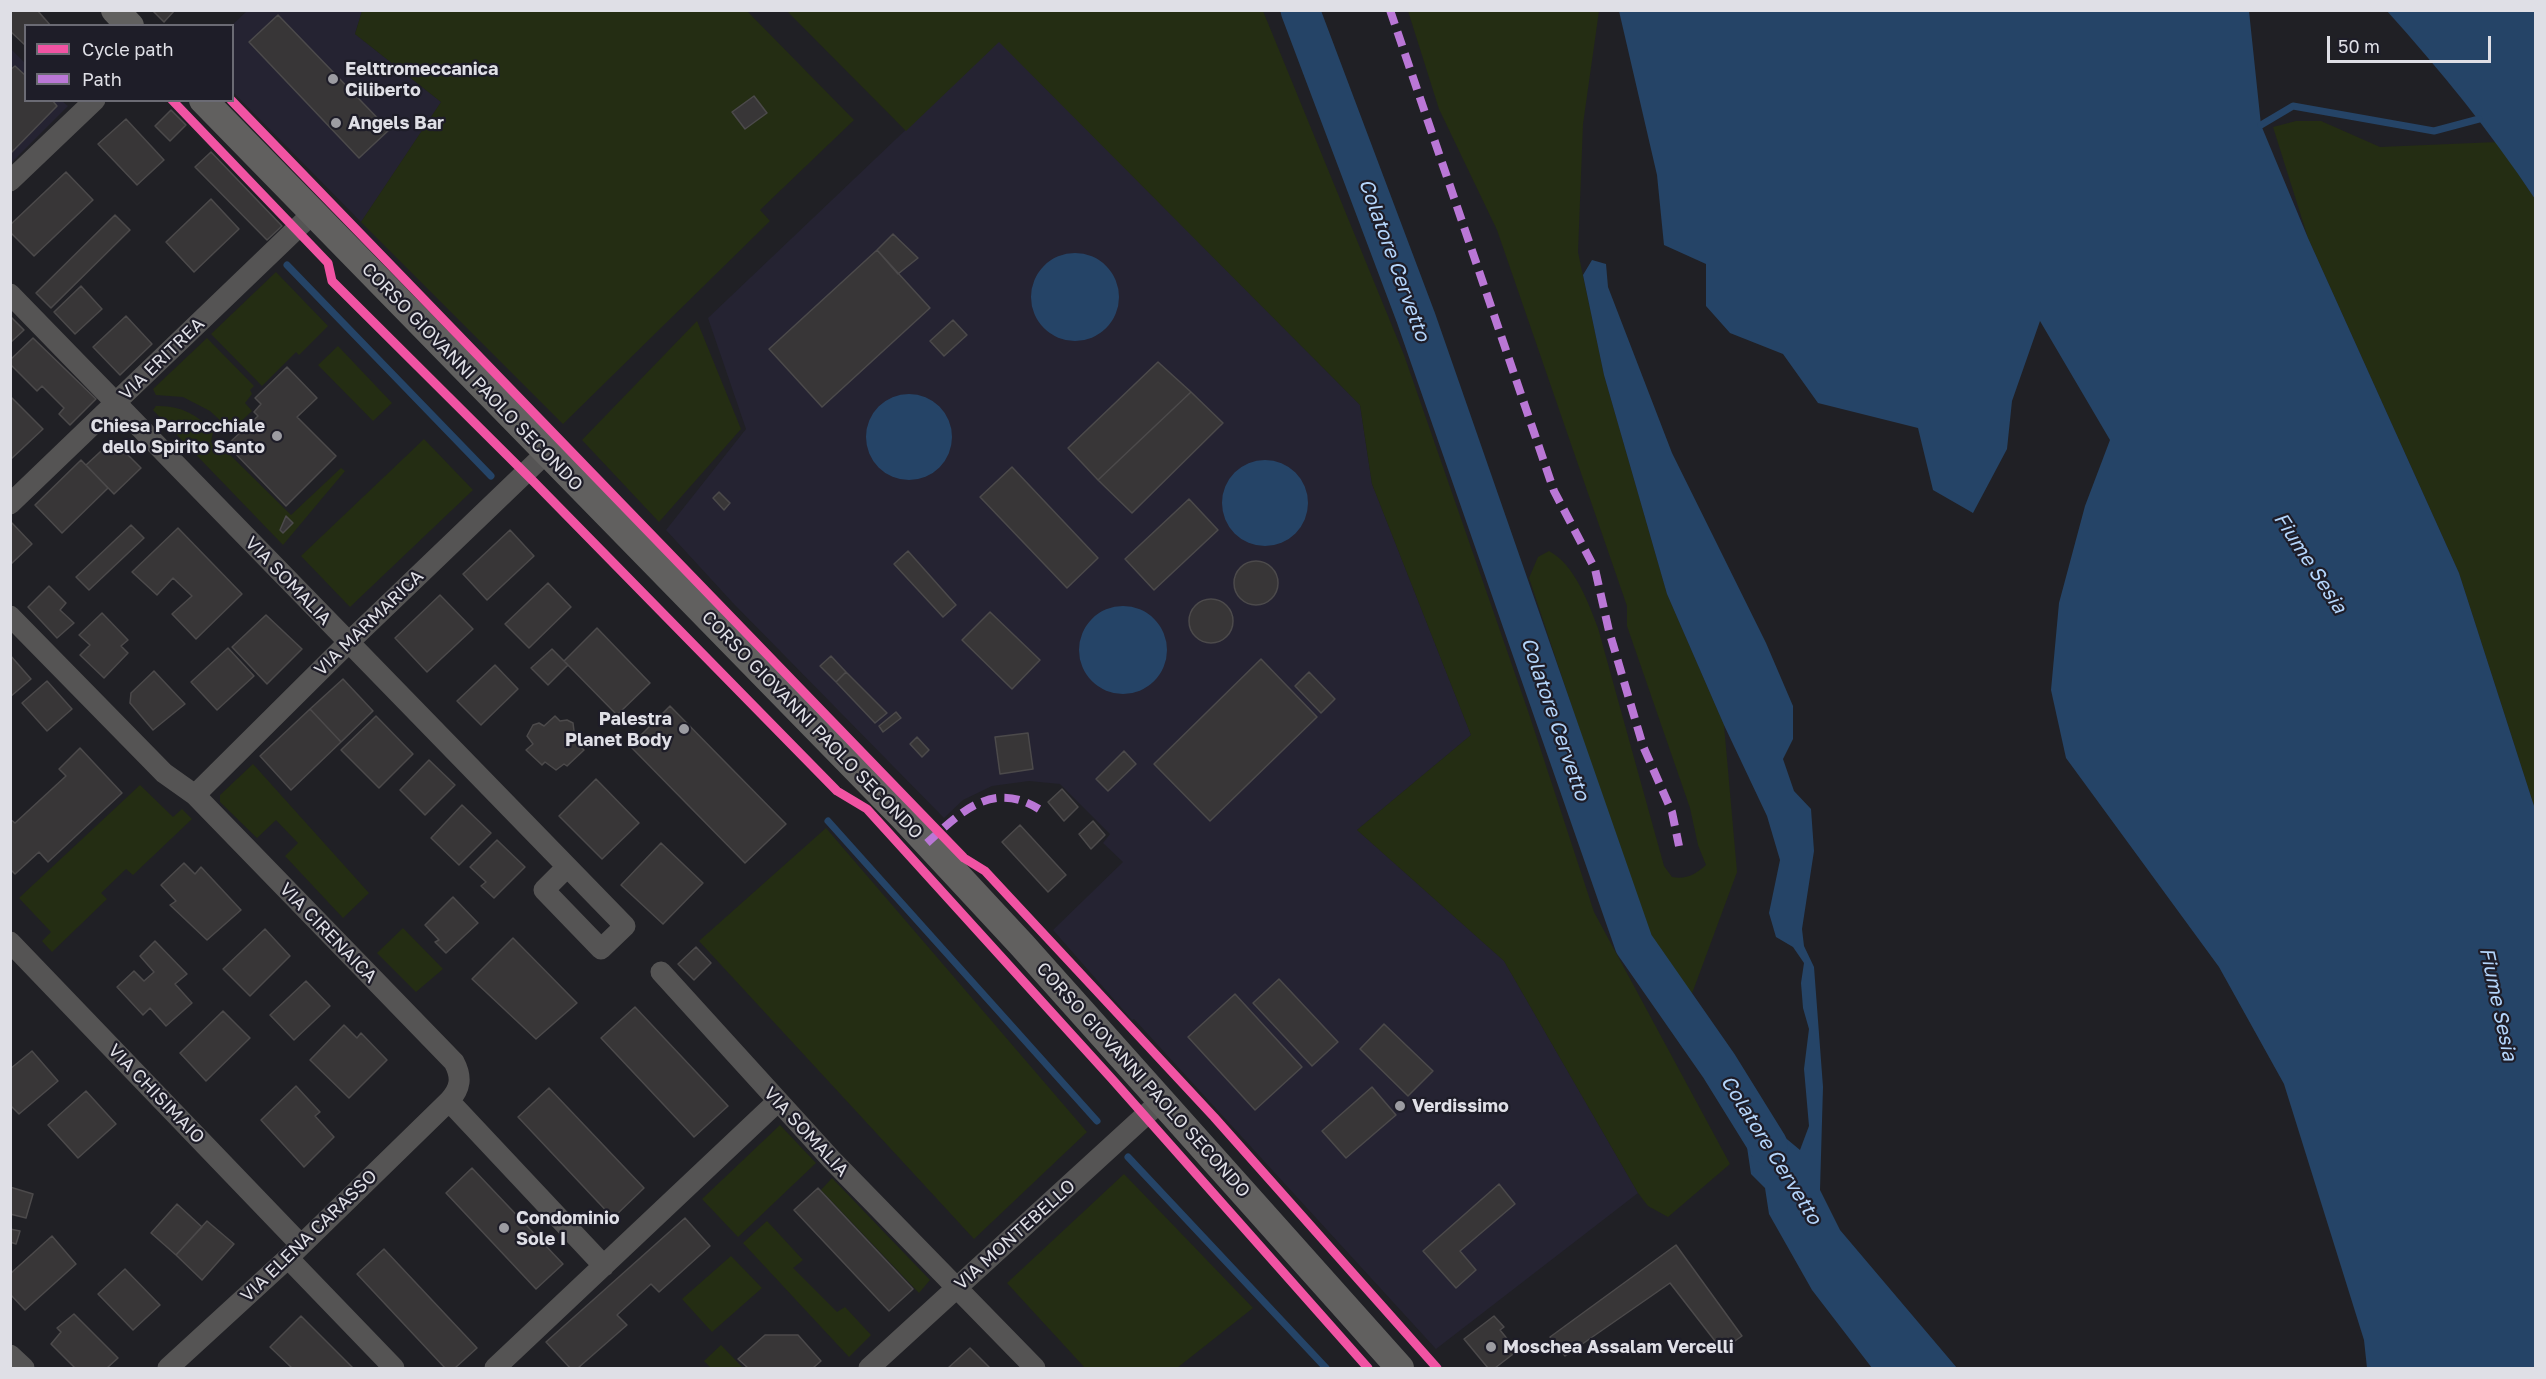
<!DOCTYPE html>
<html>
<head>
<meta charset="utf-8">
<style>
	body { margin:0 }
	#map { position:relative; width:2546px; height:1379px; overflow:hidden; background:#202025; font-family:"Golos Text",sans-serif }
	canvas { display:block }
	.frame { position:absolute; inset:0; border:12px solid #dfdfe6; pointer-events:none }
	.legend { position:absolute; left:24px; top:24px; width:210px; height:78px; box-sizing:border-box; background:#1e1d28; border:2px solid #6b6b74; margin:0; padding:8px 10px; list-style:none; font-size:18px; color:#dfdfe6 }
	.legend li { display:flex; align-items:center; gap:12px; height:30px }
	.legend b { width:30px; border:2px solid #6b6b74 }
	.scale { position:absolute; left:2327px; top:36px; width:164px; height:27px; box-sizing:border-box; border:3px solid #dfdfe6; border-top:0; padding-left:8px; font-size:18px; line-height:21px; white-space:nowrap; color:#dfdfe6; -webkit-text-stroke:4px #1e1d28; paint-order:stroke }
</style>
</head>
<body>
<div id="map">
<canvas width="2546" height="1379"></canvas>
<div class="frame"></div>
<ul class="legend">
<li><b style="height:8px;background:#f153a3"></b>Cycle path</li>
<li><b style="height:8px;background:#ba77d6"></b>Path</li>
</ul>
<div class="scale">50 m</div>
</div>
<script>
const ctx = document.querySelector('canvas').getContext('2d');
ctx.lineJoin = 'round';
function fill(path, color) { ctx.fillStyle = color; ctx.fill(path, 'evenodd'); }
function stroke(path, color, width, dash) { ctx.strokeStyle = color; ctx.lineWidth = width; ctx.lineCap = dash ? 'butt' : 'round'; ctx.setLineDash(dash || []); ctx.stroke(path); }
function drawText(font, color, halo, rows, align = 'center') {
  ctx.font = font + ' "Golos Text",sans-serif'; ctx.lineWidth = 4.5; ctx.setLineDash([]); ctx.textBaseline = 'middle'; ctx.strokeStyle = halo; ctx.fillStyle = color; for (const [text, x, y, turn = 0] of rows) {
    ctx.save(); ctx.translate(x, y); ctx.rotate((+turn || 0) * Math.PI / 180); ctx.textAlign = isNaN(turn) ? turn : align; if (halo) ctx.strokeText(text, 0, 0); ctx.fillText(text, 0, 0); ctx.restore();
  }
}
fill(new Path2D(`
	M247 11H362L355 34 441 102 361 222 233 92 231 26Z
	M999 41 1360 405 1372 484 1471 735 1357 830 1504 961 1638 1193 1436 1349 1134 1019 1132 1020 1053 930 1123 862 1103 843 1110 834 1060 784 1029 781 992 786 963 800 944 818 733 603 666 530 746 429 708 318Z
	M10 48 25 63 26 100 62 101 68 106 11 163Z`), '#252332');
fill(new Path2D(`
	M362 11H747L854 120 760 210 770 221 563 424 361 222 441 102 355 34Z
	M787 11H1263L1404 355 1528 711 1594 912 1730 1164 1668 1217 1648 1206 1638 1193 1504 961 1357 830 1471 735 1372 484 1360 405 999 42 906 131Z
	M1408 11H1599L1583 124 1578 252 1604 375 1667 594 1724 725 1737 872 1690 999 1644 924 1529 578 1538 557 1549 551C1575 565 1588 602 1598 628L1664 866 1672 877C1686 880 1696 874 1706 865L1698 845 1690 808 1627 626V606L1497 230 1439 109Z
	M2296 121H2321L2380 147 2497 142 2535 199V809L2459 573 2308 238 2273 127Z
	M276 272 328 326 299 355 296 352 262 386 211 334Z
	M697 321 741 429 659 522 582 440Z
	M207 338 254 386 250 390 252 394 245 403 252 411 236 426 223 423 210 411 183 397 156 395 153 389Z
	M338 346 392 403 373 421 318 365Z
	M156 406C180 405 197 414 213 432L211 442 214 448 226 451 291 515 341 468 345 471 283 545 153 410Z
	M424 439 473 490 350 607 301 556Z
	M253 764 369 893 343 918 285 856 298 843 276 820 257 838 220 802V795Z
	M140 785 173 817 182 809 192 819 133 875 126 869 101 893 107 899 52 952 42 941 51 932 19 898Z
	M826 828 1087 1132 974 1239 699 941Z
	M403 928 443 969 416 992 377 953Z
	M780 1125 816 1163 738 1237 702 1199Z
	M1124 1174 1253 1308 1177 1368H1085L1007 1283Z
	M832 1178 930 1280 919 1293 821 1190Z
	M767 1221 803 1260 793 1268 837 1312 845 1307 871 1335 849 1357 743 1243Z
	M731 1256 762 1288 712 1332 682 1299Z
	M721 1345 743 1368H711L704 1361Z`), '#242d13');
fill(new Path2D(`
	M1619 11H2249L2261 125 2308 238 2459 573 2535 809V1368H2367L2364 1340 2284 1084 2219 967 2066 758 2051 690 2059 603 2085 506 2110 440 2040 321 2012 401 2007 449 1973 513 1933 490 1918 428 1818 403 1783 354 1730 333 1706 306V264L1664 245 1657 175Z
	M2387 11H2535V199C2490 131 2441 71 2387 11Z
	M1031 297a44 44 0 1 1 88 0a44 44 0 1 1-88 0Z
	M1592 260 1606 264 1608 287 1672 453 1766 643 1793 706V739L1783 759 1794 791 1811 809 1814 851 1802 929 1804 946 1814 967 1823 1087 1820 1190 1840 1230 1957 1368H1872L1812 1290 1769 1214 1765 1188 1751 1174 1740 1100 1800 1150 1809 1126 1804 1069 1809 1029 1803 1008 1801 983 1804 963 1793 947 1776 937 1769 913 1780 860 1767 816 1724 725 1667 594 1604 375 1583 275Z
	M866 437a43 43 0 1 1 86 0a43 43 0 1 1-86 0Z
	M1222 503a43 43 0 1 1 86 0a43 43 0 1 1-86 0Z
	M1079 650a44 44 0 1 1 88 0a44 44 0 1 1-88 0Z`), '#254467');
stroke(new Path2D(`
	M2261 125 2293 106 2434 131 2479 119
	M287 265 491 476
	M828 821 1097 1121
	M1128 1157 1326 1368`), '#254467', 7);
stroke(new Path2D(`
	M1300 10 1416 318 1634 944 1719 1066 1768 1145`), '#254467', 39);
const building = new Path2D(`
	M10 10H37L51 26H26V46L10 31Z
	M152 10H175L164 22Z
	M278 15 389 130 359 158 249 42Z
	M15 66 26 76V100H52L57 106 10 154V70Z
	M754 96 767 113 745 129 732 112Z
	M171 110 186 125 170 141 155 126Z
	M126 119 164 160 137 185 98 144Z
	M211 152 282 226 267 240 195 167Z
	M66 172 93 200 34 256 10 232V225Z
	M211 199 239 229 194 272 166 242Z
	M115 215 130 230 51 308 36 293Z
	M893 234 918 258 898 274 877 250Z
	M877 250 930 308 822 407 769 349Z
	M81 286 102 309 75 334 54 312Z
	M10 316 24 330 10 343Z
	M126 316 152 344 120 375 93 347Z
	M953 320 967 335 944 356 930 341Z
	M33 338 96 399 70 425 59 414 64 408 42 386 37 391 10 364V360Z
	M1158 362 1191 392 1098 480 1068 448Z
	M287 367 317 398 297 417 336 456 286 506 227 445 258 416 254 412 261 404 255 398Z
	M1191 392 1223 423 1132 513 1098 480Z
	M12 398 43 429 10 460V399Z
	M113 440 141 468 114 494 86 465Z
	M81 460 108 488 62 533 35 505Z
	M1012 467 1098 558 1067 588 980 497Z
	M719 492 730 503 724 510 713 498Z
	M1189 499 1218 530 1154 590 1125 559Z
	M286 516 293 523 283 533 280 530Z
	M12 523 32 544 10 565V524Z
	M131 525 144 538 89 590 76 577Z
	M178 528 242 594 196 639 172 614 192 596 173 578 157 595 132 572Z
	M510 530 534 556 487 600 463 574Z
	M908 551 956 605 943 617 894 564Z
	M1234 583a22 22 0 1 1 44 0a22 22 0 1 1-44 0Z
	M548 583 571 607 529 648 505 624Z
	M49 586 66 603 60 610 74 623 57 638 28 607Z
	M440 595 473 629 427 672 395 638Z
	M1189 621a22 22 0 1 1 44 0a22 22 0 1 1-44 0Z
	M990 612 1040 660 1012 689 962 640Z
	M102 613 128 640 121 646 128 653 104 678 80 655 90 645 79 635Z
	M266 615 302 649 267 684 232 647Z
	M597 628 650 683 617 715 564 661Z
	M228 648 254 676 217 710 191 682Z
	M552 649 568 665 548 685 531 668Z
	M10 655 31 679 10 697Z
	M831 656 846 672 836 682 820 666Z
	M1261 659 1317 717 1210 821 1154 764Z
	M495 665 518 689 481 725 457 701Z
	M154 671 185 704 153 730 130 703 131 693Z
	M846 672 887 713 875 723 836 682Z
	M1309 672 1335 699 1321 713 1295 686Z
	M343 679 373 711 341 742 310 709Z
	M47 681 72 709 47 731 22 703Z
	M670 706 786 824 745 863 630 746Z
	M310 709 341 742 291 790 260 756Z
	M896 712 901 718 883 732 879 726Z
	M376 716 413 754 379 788 341 750Z
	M555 716 560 721 567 720 573 723 574 731 571 737 584 750 567 766 564 764 556 770 545 762 542 765 526 750 533 744 527 736 533 725 539 723 544 726Z
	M1028 733 1033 769 1000 774 995 737Z
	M917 737 929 750 922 757 910 744Z
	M80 748 122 793 48 862 39 852 15 874 10 869V819L15 823 66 776 59 769Z
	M1124 751 1136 764 1108 791 1096 779Z
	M429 760 455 785 425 815 400 790Z
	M596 779 639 823 602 859 559 816Z
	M1062 789 1078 807 1064 821 1048 802Z
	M462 805 491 833 459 865 431 838Z
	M1093 821 1105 835 1091 849 1079 834Z
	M1020 825 1066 875 1048 892 1002 842Z
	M497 840 525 867 494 898 481 886 486 882 470 867Z
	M661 843 703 883 663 924 621 885Z
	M184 863 195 874 201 867 241 910 207 940 170 905 176 901 161 885Z
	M453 897 478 923 446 953 435 942 439 940 425 925Z
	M265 929 290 956 250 996 223 969Z
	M513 938 577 1003 536 1039 472 979Z
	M155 941 187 974 175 984 192 1003 166 1026 150 1008 143 1015 117 987 134 971 144 981 154 972 140 956Z
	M696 947 711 963 694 980 678 964Z
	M1279 979 1338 1042 1312 1066 1253 1003Z
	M306 981 330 1006 294 1040 270 1015Z
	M1235 994 1302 1067 1255 1110 1188 1037Z
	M635 1007 728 1106 694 1137 601 1038Z
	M223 1011 250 1038 206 1081 180 1053Z
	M1384 1024 1433 1071 1408 1096 1360 1049Z
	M344 1025 357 1038 361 1033 387 1060 349 1098 310 1060Z
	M32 1051 58 1081 19 1114 10 1105V1069Z
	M296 1086 320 1112 315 1116 334 1137 304 1167 261 1120Z
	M1372 1087 1396 1115 1346 1158 1322 1131Z
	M549 1088 644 1188 613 1218 518 1117Z
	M86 1091 116 1124 78 1158 48 1125Z
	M472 1168 563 1264 536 1289 446 1193Z
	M1499 1184 1515 1204 1460 1251 1476 1270 1456 1288 1423 1251Z
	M10 1187 33 1194 26 1218 10 1214Z
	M818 1188 913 1289 889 1311 794 1210Z
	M177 1204 202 1227 176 1255 151 1233Z
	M685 1218 710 1246 659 1292 651 1284 617 1315 627 1325 578 1368H570L546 1342Z
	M207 1221 234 1244 202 1280 176 1255Z
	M10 1229 20 1231 16 1244 10 1242Z
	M52 1236 76 1264 25 1310 10 1294V1274Z
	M1676 1245 1742 1336 1722 1350 1670 1283 1565 1356 1550 1337Z
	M384 1249 477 1348 455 1368H445L357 1274Z
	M125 1269 160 1305 133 1330 98 1294Z
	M74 1314 118 1358 107 1368H75L51 1344 61 1332 57 1328Z
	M301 1316 353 1368H292L270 1347Z
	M1494 1316 1504 1327 1500 1330 1517 1351 1495 1368H1488L1464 1339Z
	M765 1335H798L821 1361 813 1368H748L738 1359Z
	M970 1348 990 1368H948Z`);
fill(building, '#383637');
stroke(building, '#4c4a4b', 1.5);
stroke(new Path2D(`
	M10 181 95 100
	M10 294 625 926 601 949 544 890 567 867
	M10 504 313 213
	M10 616 164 773 195 795 454 1062C462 1077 461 1088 449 1101L288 1258 168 1368
	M195 795 348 643 546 453
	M10 942 301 1245
	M661 972 831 1159 1035 1368
	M449 1101 604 1266
	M288 1258 394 1368
	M10 1355 24 1368
	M495 1368 777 1102
	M869 1368 1161 1101`), '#555454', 21);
stroke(new Path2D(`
	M115 10 130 26
	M203 100 904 818 1022 945 1400 1368`), '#61605f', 28);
stroke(new Path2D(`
	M1390 10 1554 491 1595 569 1609 631 1643 746 1672 812 1679 846
	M927 843C961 812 992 780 1039 809`), '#ba77d6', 8, [15, 8]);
stroke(new Path2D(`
	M172 100 328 263 332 281 534 482 837 791 867 809 1112 1079 1368 1368
	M231 100 964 858 985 871 1214 1117 1437 1368`), '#f153a3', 9);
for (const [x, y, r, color] of [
	[333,79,6,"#9c9ca2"],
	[336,123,6,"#9c9ca2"],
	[277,436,6,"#9c9ca2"],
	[684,729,6,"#9c9ca2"],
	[1400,1106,6,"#9c9ca2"],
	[504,1228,6,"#9c9ca2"],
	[1491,1347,6,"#9c9ca2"]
]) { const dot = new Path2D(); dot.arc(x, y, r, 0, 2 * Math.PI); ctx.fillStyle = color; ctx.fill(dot); stroke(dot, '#1e1d28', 2); }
drawText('bold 18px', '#dfdfe6', '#1e1d28', [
	["Eelttromeccanica",345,69],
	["Ciliberto",345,90],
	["Angels Bar",348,123],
	["Chiesa Parrocchiale",265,426,"right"],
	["dello Spirito Santo",265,447,"right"],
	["Palestra",672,719,"right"],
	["Planet Body",672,740,"right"],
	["Verdissimo",1412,1106],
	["Condominio",516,1218],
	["Sole I",516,1239],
	["Moschea Assalam Vercelli",1503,1347]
], 'left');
drawText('18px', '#dfdfe6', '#1e1d28', [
	["VIA ERITREA",162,359,-44],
	["CORSO GIOVANNI PAOLO SECONDO",472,377,46],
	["VIA SOMALIA",288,581,46],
	["VIA MARMARICA",369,623,-44],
	["CORSO GIOVANNI PAOLO SECONDO",812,725,46],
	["VIA CIRENAICA",328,933,46],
	["CORSO GIOVANNI PAOLO SECONDO",1143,1080,48],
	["VIA CHISIMAIO",156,1094,46],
	["VIA SOMALIA",806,1132,47],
	["VIA MONTEBELLO",1015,1235,-42],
	["VIA ELENA CARASSO",309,1236,-44]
]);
drawText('italic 20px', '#b4d5fb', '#1e1d28', [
	["Colatore Cervetto",1394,260,70],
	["Fiume Sesia",2310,563,57],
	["Colatore Cervetto",1555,719,71],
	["Fiume Sesia",2498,1004,78],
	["Colatore Cervetto",1771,1150,58]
]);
</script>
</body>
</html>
